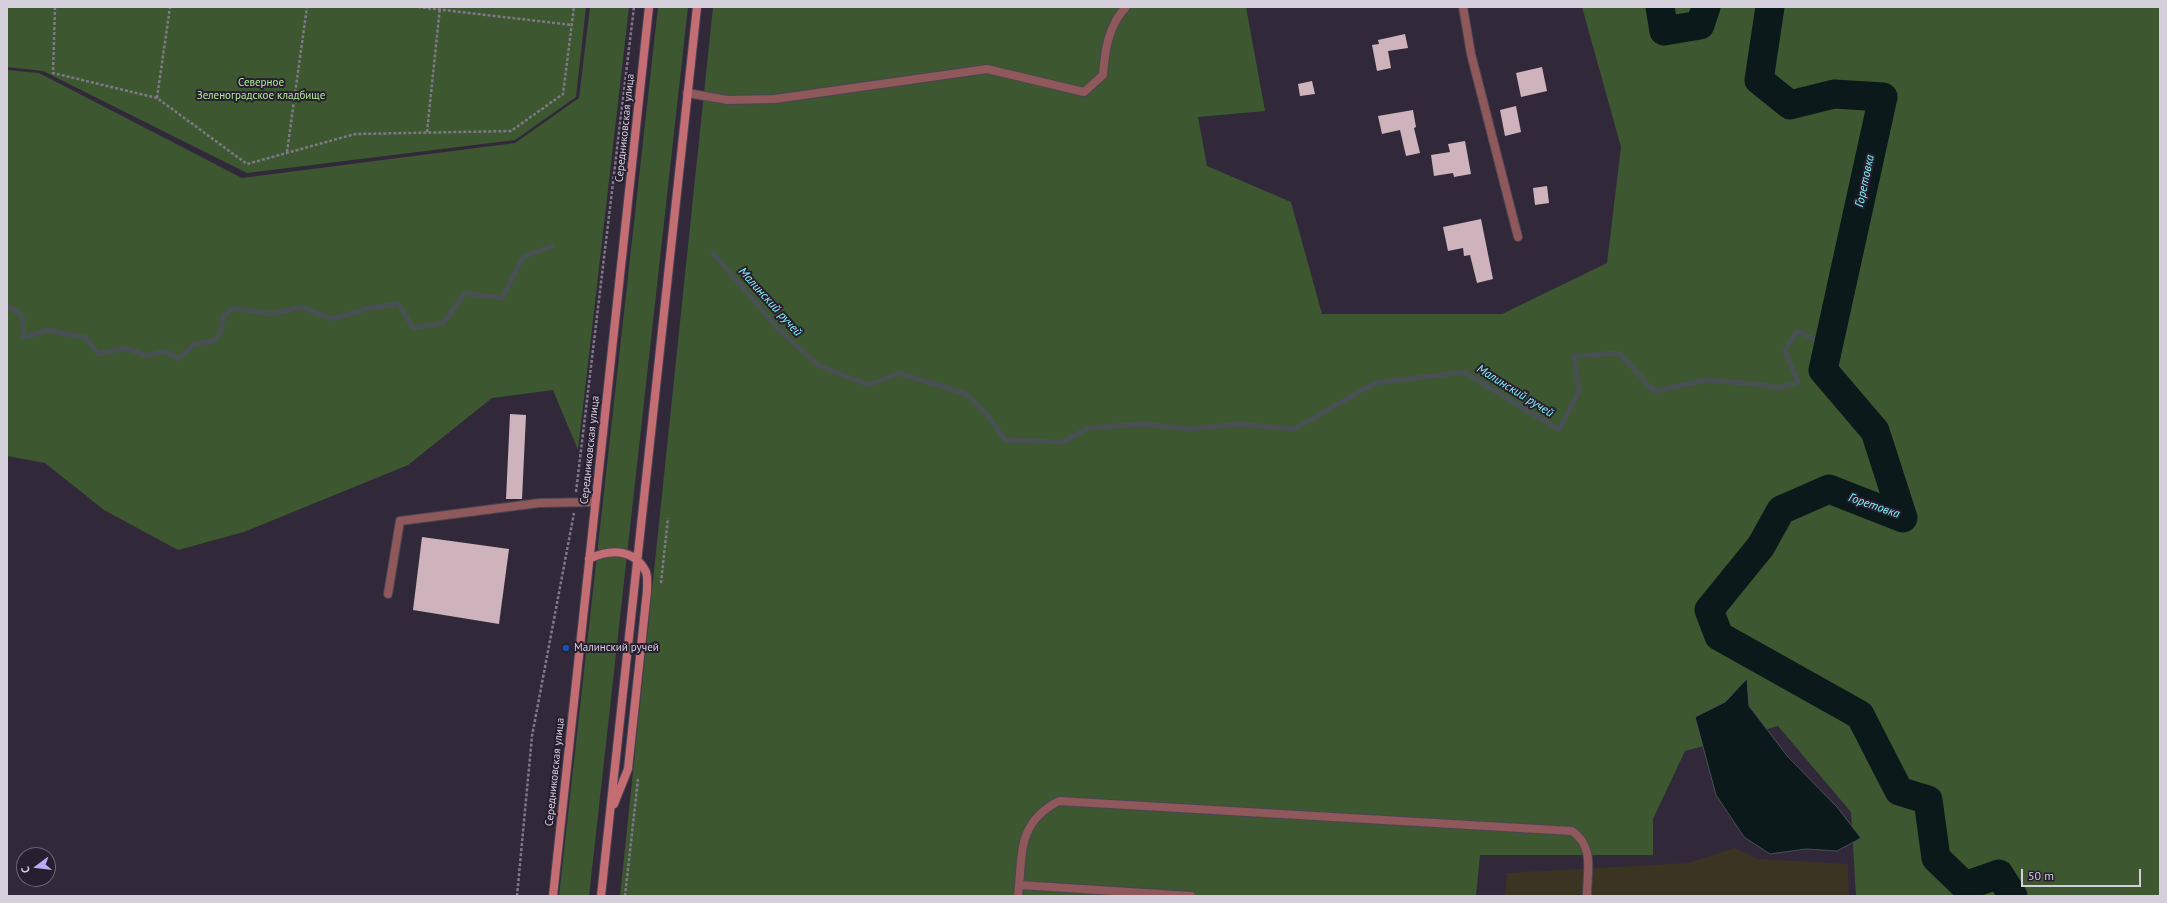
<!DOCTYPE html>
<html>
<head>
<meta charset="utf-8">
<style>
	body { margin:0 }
	#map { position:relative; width:2167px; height:903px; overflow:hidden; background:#31293a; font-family:"PT Sans",sans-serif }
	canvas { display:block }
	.frame { position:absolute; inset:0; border:8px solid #d5cfdb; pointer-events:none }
	.north { position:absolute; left:16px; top:847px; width:40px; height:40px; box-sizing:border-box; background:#271f30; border:1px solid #6d6574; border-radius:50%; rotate:255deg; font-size:11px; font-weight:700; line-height:16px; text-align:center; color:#d5cfdb }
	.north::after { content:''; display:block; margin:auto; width:14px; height:18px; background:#b9abf7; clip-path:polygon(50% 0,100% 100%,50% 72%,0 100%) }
	.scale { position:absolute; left:2021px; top:869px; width:120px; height:18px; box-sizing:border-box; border:2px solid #d5cfdb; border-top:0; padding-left:5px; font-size:12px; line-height:14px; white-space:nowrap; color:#d5cfdb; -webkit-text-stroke:3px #271f30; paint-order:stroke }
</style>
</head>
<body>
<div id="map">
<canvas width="2167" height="903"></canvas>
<div class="frame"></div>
<div class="north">С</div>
<div class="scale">50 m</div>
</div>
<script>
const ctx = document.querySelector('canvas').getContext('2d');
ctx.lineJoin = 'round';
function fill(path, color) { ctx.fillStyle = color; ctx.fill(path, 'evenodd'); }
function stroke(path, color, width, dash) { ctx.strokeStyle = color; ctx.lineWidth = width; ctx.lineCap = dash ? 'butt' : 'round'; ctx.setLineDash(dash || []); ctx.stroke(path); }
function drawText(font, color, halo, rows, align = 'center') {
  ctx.font = font + ' "PT Sans",sans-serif'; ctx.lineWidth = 4; ctx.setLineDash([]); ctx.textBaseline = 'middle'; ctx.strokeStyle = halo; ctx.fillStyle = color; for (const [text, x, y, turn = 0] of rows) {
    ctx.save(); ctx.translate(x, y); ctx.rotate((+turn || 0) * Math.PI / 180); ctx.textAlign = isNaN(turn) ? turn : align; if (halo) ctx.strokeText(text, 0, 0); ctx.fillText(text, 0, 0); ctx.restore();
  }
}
fill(new Path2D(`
	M1735 848 1758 859 1848 864 1849 896H1505L1507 873 1688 863Z`), '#3b3423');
fill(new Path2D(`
	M7 7H586L576 97 515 140 247 173 43 71 7 67Z
	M590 7H629L578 450 553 390 492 398 408 465 244 532 178 550 104 510 45 463 7 456V70L39 73 242 178 515 143 579 98Z
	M658 7H688L589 896H559Z
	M713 7H1246L1265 111 1198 117 1207 166 1291 202 1322 314H1502L1607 263 1621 147 1582 7H2160V896H1856L1851 812 1778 726 1685 751 1653 819V855H1480L1476 896H620Z`), '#3d5731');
const water = new Path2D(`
	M1747 679 1749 706 1788 757 1837 807 1861 838 1837 851 1806 849 1770 854 1744 837 1716 795 1695 717 1725 702Z`);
fill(water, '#0b191a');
stroke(water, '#485054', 1);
stroke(new Path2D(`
	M713 253 778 329 818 365 868 385 899 373 966 394 987 414 1005 440 1063 442 1088 428 1144 424 1188 429 1238 424 1294 429 1375 383 1464 372 1559 430 1579 391 1574 356 1619 353 1654 391 1707 380 1757 384 1779 388 1798 382 1785 350 1797 331 1820 341 1830 340
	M7 305 22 316 24 337 49 330 86 338 98 354 126 348 147 356 165 351 178 359 194 344 214 341 221 332 223 316 233 308 271 314 301 307 333 319 369 308 399 304 413 328 443 323 465 293 502 298 523 257 552 246`), '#485054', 5);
stroke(new Path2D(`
	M1660 7 1664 31 1700 25 1706 7
	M1770 7 1759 80 1790 105 1834 94 1883 97 1823 370 1875 431 1903 518 1829 489 1781 510 1761 546 1709 610 1719 636 1860 715 1899 791 1928 800 1936 858 1965 886 1999 874 2013 896`), '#0b191a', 29);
fill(new Path2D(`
	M1405 34 1408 48 1388 51 1391 68 1377 71 1372 45 1379 44 1378 40Z
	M1542 67 1547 91 1521 97 1516 73Z
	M1312 81 1315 94 1300 96 1298 84Z
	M1516 106 1521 132 1505 136 1500 110Z
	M1413 110 1416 127 1414 128 1420 153 1406 156 1400 130 1382 134 1378 116Z
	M1465 141 1471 174 1454 177 1453 173 1434 176 1431 155 1450 152 1448 144Z
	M1547 186 1549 203 1535 205 1533 188Z
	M1481 219 1493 279 1477 283 1470 255 1464 256 1463 248 1448 251 1443 227Z
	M510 414 526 415 522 499H506Z
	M422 537 509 549 499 624 413 610Z`), '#cfb3bc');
const lane = new Path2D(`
	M687 93 728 100 775 99 987 69 1084 92 1103 75C1105 50 1108 26 1126 7
	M388 594 400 521 539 503 595 502
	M1020 885 1191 896
	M1018 896C1023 855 1016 823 1059 801L1572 831C1595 847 1587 871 1587 896`);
const street = new Path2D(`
	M1463 7 1471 54 1518 237`);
const secondary = new Path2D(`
	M589 559C610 549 634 548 646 572 648 577 647 586 647 591L628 769 614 804
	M553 896 649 7
	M601 896 697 7`);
stroke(lane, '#4b4454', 10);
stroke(street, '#4b4454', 10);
stroke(secondary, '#4b4454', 10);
stroke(new Path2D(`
	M55 7 53 73 157 98 247 164 355 134 511 131 563 94 574 7
	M418 7 572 25
	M157 98 170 7
	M427 132 440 7
	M287 152 307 7
	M576 492 634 7
	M661 583 668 518
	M517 896 532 736 574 513
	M625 896 638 779`), '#7f7887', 2.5, [3, 2]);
stroke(lane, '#8f585a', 8);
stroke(street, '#8f585a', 8);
stroke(secondary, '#c46e73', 8);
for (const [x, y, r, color] of [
	[566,648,4,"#1a4fb4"]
]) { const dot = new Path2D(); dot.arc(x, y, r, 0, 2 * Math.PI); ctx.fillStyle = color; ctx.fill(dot); stroke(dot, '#271f30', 1.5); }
drawText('11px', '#b0ec94', '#271f30', [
	["Северное",261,83],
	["Зеленоградское кладбище",261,96]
]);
drawText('11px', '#d5cfdb', '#271f30', [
	["Середниковская улица",625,128,-84],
	["Середниковская улица",590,450,-84],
	["Середниковская улица",555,772,-84]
]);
drawText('11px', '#d5cfdb', '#271f30', [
	["Малинский ручей",574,648]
], 'left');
drawText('italic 12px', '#84f7fb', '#271f30', [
	["Горетовка",1865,181,-78],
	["Малинский ручей",770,302,48],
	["Малинский ручей",1515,391,32],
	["Горетовка",1874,506,19]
]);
</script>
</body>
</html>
